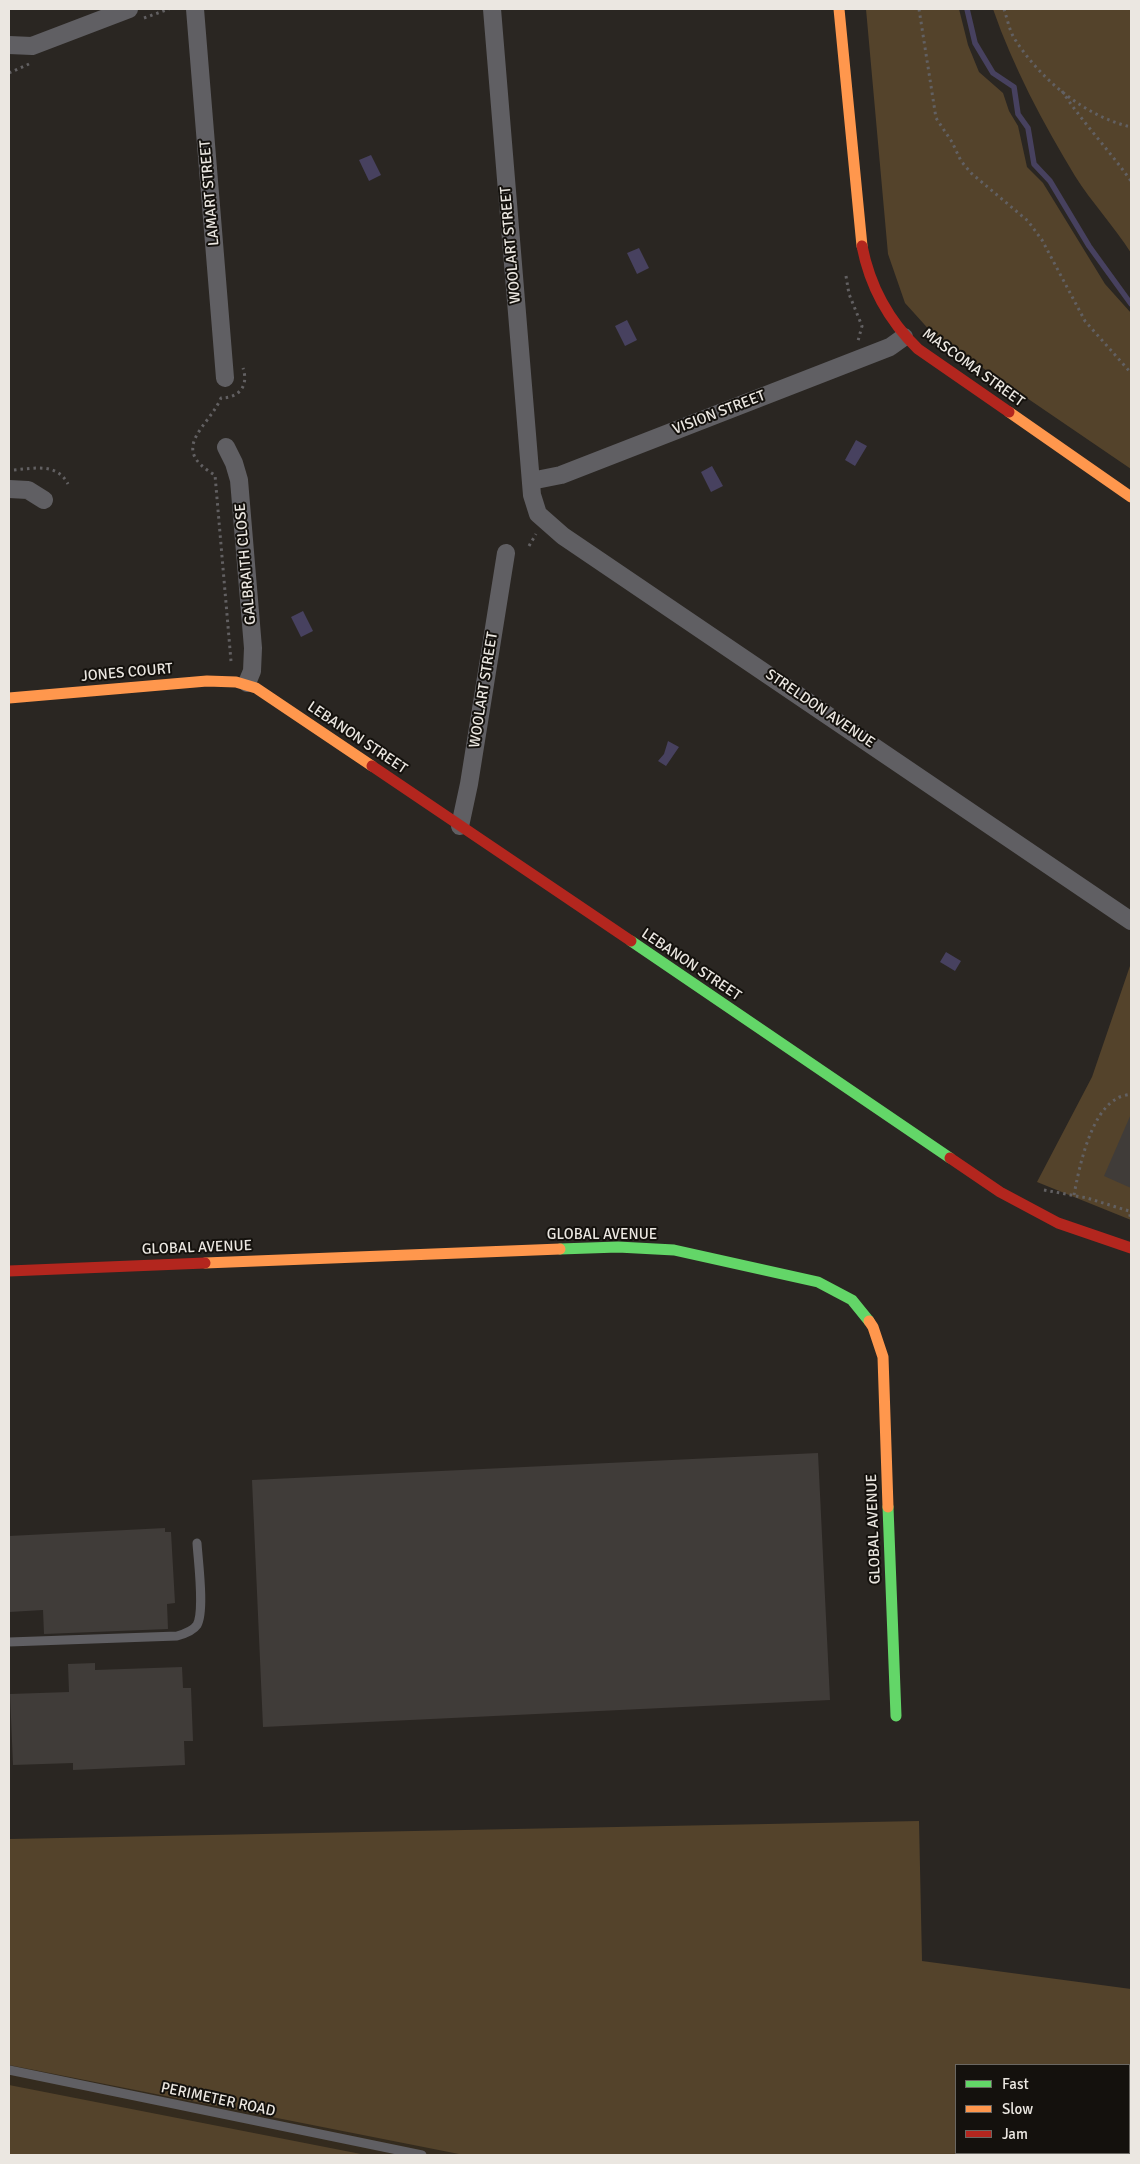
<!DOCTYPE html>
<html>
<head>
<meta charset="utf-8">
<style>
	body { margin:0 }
	#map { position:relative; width:1140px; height:2164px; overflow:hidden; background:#2a2622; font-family:Signika,sans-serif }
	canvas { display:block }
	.frame { position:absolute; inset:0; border:10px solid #ebe7e1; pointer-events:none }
	.legend { position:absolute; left:955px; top:2064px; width:175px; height:90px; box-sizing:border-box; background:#14110d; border:1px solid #6a6762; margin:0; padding:6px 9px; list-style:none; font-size:15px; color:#ebe7e1 }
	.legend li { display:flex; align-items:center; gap:10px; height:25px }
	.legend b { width:25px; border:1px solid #6a6762 }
</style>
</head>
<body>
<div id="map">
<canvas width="1140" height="2164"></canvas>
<div class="frame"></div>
<ul class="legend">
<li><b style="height:6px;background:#63d668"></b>Fast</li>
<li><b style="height:6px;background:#ff974d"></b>Slow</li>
<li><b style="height:6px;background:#b3261e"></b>Jam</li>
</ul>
</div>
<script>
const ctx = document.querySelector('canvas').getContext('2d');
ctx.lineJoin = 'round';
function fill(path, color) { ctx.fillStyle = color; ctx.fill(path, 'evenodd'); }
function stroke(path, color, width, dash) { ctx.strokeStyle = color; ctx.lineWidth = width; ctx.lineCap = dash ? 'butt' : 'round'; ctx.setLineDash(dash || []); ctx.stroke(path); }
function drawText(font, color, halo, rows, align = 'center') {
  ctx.font = font + ' Signika,sans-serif'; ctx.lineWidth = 4; ctx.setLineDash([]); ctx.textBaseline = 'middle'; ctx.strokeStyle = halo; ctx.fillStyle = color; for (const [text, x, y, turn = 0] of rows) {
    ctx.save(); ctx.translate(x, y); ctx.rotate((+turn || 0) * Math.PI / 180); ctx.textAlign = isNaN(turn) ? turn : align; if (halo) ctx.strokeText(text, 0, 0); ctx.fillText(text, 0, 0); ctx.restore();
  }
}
fill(new Path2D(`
	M9 2053 505 2155H9Z`), '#342b1e');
fill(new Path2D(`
	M866 9H959L968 45 979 72 1003 93 1009 111 1018 126 1027 167 1043 183 1105 284 1131 313V469L933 334 905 303 888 254Z
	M993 9H1131V253C1114 226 1092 203 1075 176 1043 123 1013 67 993 9Z
	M1131 963V1220L1037 1182 1092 1077Z
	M919 1821 922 1961 1131 1989V2155H464L9 2065V1839ZM1129 2065V2153H956V2065Z
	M9 2085 366 2155H9Z`), '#54432b');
fill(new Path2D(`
	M371 155 381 175 369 181 359 160Z
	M639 248 649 268 637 274 627 253Z
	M627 320 637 340 625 346 615 326Z
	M856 440 867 446 855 466 845 460Z
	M712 466 723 486 711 492 701 472Z
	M303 611 313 631 301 637 291 617Z
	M668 741 679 747 666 766 658 761 664 754Z
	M946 952 961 961 955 971 940 962Z`), '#47415f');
stroke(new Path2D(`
	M967 9 975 43 993 73 1014 87 1018 114 1028 128 1034 164 1050 181 1089 246 1131 304`), '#47415f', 5.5);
fill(new Path2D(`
	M1131 1114V1188L1104 1176Z
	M818 1453 830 1700 263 1727 252 1480Z
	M165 1528V1532H171L175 1603 167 1604 168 1629 44 1634 43 1610 9 1612V1536Z
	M95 1663V1670L182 1667 183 1688H191L193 1741H184L185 1765 73 1770V1763L13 1765 10 1694 69 1692 68 1664Z`), '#403c39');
stroke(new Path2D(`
	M919 9 936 118 952 142 961 161 971 173 1028 221 1042 240 1085 321 1131 373
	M1004 9C1007 18 1009 29 1014 38 1040 79 1084 116 1131 127
	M144 18 169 9
	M9 73 29 64
	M1062 91C1083 123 1109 150 1131 181
	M846 276 849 294 862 326 858 341
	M14 470C35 468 57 463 68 484
	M529 546 536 534
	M231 661 215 475C168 448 208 428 221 398 239 398 249 386 243 368
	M1044 1190 1087 1198 1129 1211 1131 1220
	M1074 1195C1079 1168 1090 1114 1116 1099 1120 1096 1127 1095 1131 1094`), '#626062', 3, [2.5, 4]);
stroke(new Path2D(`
	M9 1642 177 1636C184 1634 193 1631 197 1625 205 1611 198 1560 197 1543
	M9 2070 422 2155`), '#605f63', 9);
stroke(new Path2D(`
	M195 9 225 378
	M492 9 532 495 538 514 563 536 1131 921
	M9 45 32 46 129 9
	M226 447 234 463 239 480 253 648 252 671 247 683
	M531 481 561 475 890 347 904 337
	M9 489 28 490 44 500
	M460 826 469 784 506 553`), '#605f63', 18);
stroke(new Path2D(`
	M631 941 950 1158
	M560 1249 618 1247 674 1250 818 1282 852 1300 869 1321
	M888 1507 896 1716`), '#63d668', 11);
stroke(new Path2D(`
	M839 9 862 246
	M1009 412 1131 497
	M9 698 207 681 236 682 256 688 372 766
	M205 1263 560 1249
	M869 1321 873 1327 883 1357 888 1507`), '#ff974d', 11);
stroke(new Path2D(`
	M862 246C870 287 888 320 918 349L1009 412
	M372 766 631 941
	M950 1158 1000 1192 1058 1223 1131 1248
	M9 1271 205 1263`), '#b3261e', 11);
drawText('15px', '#ebe7e1', '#14110d', [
	["LAMART STREET",210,193,-95],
	["WOOLART STREET",511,245,-95],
	["MASCOMA STREET",973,368,36],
	["VISION STREET",719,413,-21],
	["GALBRAITH CLOSE",246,564,-95],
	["JONES COURT",127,673,-5],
	["WOOLART STREET",484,690,-81],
	["STRELDON AVENUE",820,709,34],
	["LEBANON STREET",357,738,34],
	["LEBANON STREET",691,965,34],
	["GLOBAL AVENUE",602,1235],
	["GLOBAL AVENUE",197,1248,-2],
	["GLOBAL AVENUE",874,1529,-92],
	["PERIMETER ROAD",218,2100,12]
]);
</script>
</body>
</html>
